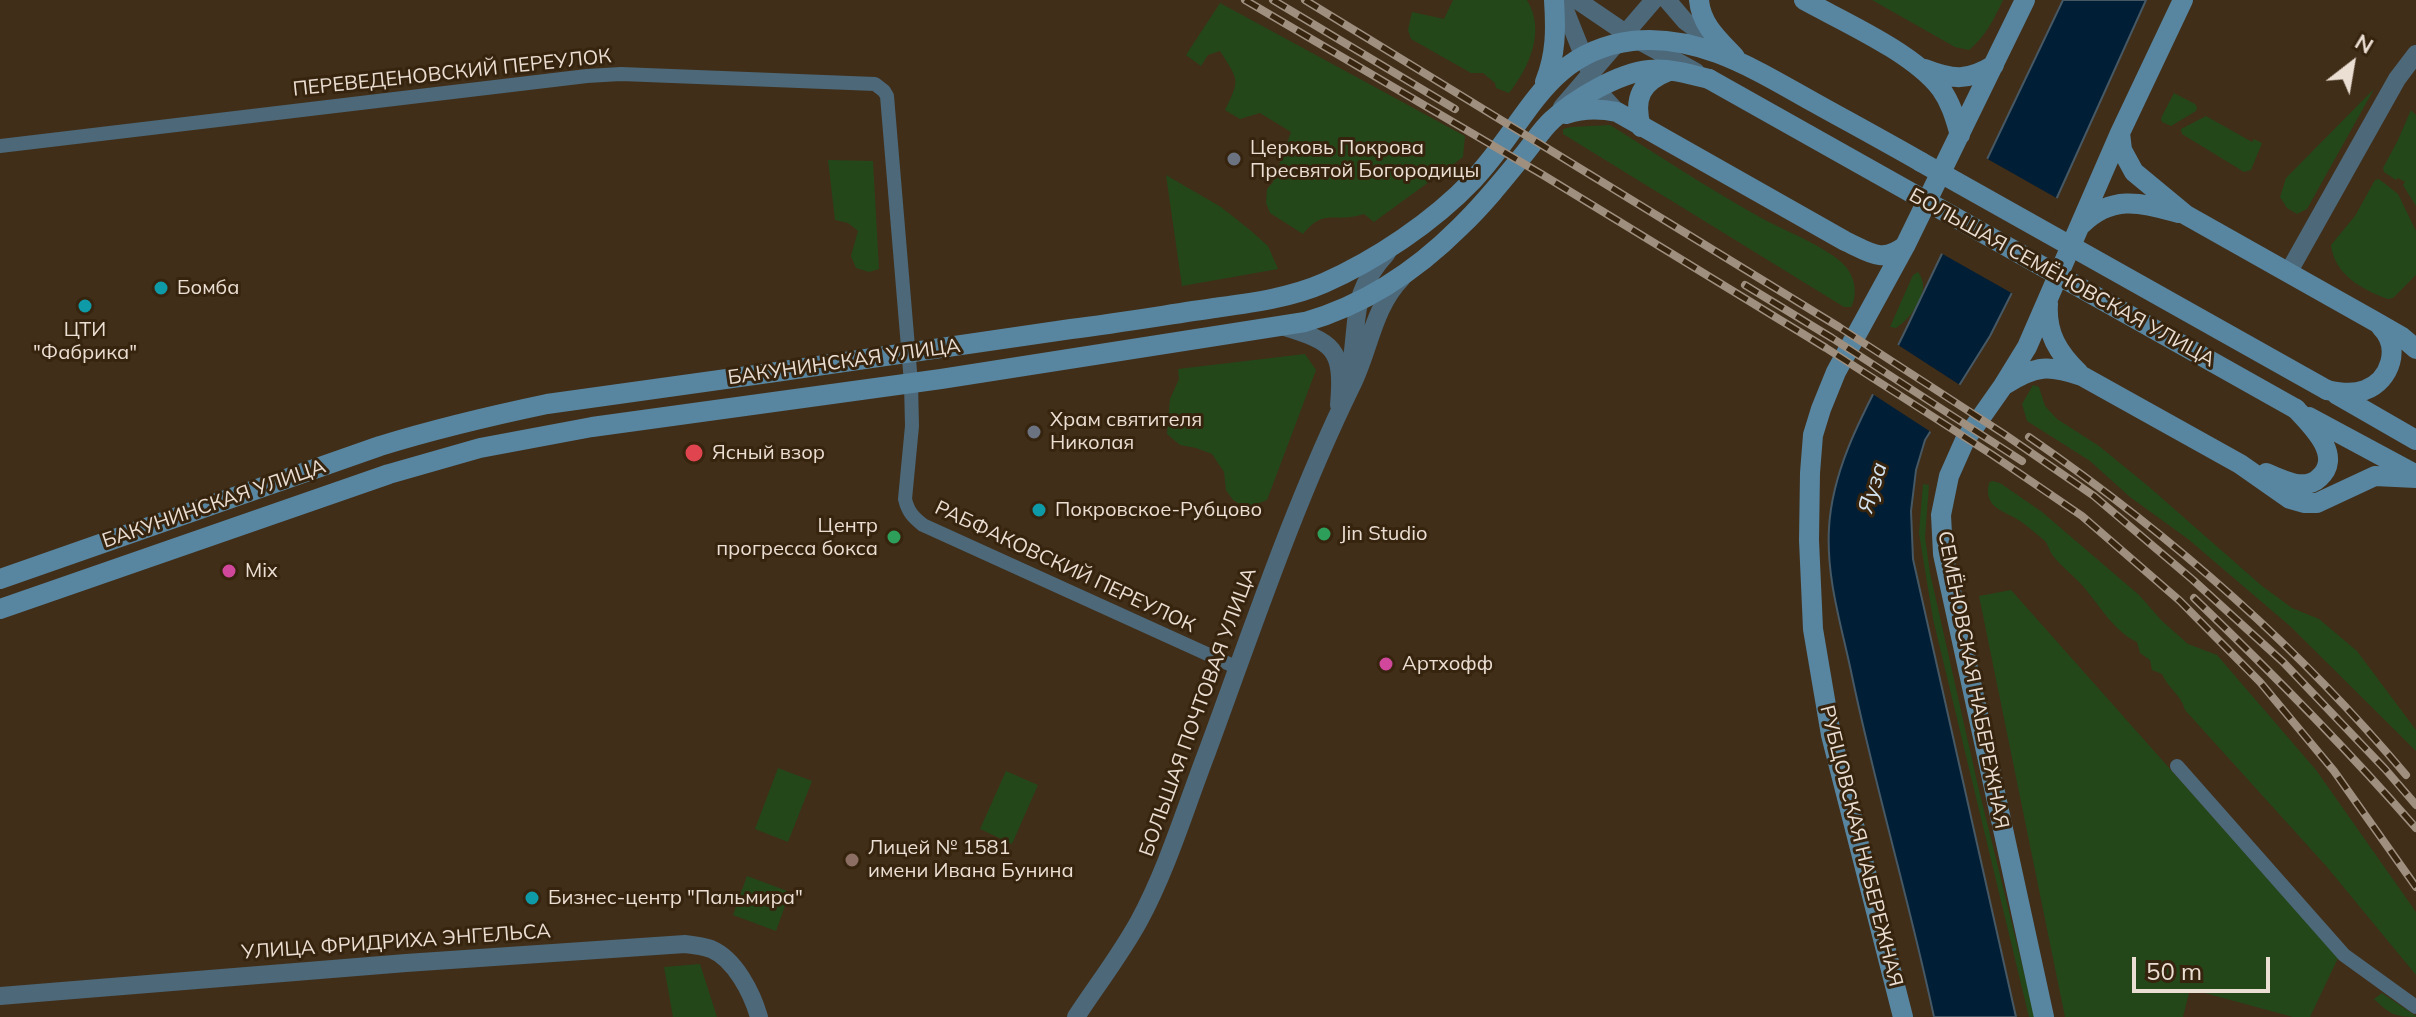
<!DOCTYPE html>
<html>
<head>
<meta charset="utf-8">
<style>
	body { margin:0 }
	#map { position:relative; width:2416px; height:1017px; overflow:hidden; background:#402e19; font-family:Mulish,sans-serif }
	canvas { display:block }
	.north { position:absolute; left:2312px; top:24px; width:80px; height:80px; -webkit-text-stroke:6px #36240f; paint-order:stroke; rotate:31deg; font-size:22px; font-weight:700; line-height:32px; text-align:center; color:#ebded2 }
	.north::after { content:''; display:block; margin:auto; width:28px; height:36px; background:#ebded2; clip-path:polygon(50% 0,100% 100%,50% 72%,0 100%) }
	.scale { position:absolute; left:2132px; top:957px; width:138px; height:36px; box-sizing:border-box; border:4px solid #ebded2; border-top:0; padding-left:10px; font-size:24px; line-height:28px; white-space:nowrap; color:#ebded2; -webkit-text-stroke:6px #36240f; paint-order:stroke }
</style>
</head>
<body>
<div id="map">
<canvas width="2416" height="1017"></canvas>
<div class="north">N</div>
<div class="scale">50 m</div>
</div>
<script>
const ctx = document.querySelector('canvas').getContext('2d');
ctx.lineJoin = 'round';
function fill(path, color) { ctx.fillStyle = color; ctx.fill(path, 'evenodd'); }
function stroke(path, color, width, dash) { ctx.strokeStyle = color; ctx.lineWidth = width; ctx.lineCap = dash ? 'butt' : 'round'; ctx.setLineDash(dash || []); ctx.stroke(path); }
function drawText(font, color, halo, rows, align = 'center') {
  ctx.font = font + ' Mulish,sans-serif'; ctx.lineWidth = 6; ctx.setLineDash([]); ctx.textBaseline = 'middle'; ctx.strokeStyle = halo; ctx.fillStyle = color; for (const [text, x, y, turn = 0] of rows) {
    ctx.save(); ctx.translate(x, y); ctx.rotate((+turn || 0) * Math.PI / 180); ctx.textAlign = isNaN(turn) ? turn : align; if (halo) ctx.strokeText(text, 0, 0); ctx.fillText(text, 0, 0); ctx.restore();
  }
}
fill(new Path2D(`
	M1453 0H1527C1546 31 1529 68 1509 93L1496 88 1495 83 1483 73H1471L1411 39 1408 30 1412 12 1444 19Z
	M1872 0H2003C1994 19 1986 36 1969 50L1955 47Z
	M1220 3 1465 136 1463 157 1374 222 1364 214C1334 224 1325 207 1303 234L1270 213 1266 203 1267 189 1273 182 1291 132 1260 113 1240 119 1225 110C1241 78 1238 80 1220 51L1208 55 1201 66 1186 55Z
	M2374 89 2307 209 2297 214 2287 208 2280 197 2286 178Z
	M2174 93 2195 104 2197 107 2196 111 2171 126 2162 122 2161 118Z
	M2411 110 2416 115V206L2403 185 2405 182 2398 178 2396 180 2384 172 2383 168 2398 140Z
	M2206 116 2252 142 2254 139 2262 143 2251 170 2244 172 2182 134 2181 129Z
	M1610 125C1658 155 1706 187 1756 215 1781 230 1828 246 1846 267 1855 278 1858 295 1851 307H1844L1563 134V129L1571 127Z
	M828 160 873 161 879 269 869 272 856 268 851 256 858 231 848 223 835 220Z
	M1166 175 1221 207 1250 230 1268 246 1278 269 1182 286Z
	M2379 179 2398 194 2416 231V275L2393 298 2388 299C2362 290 2334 274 2331 245L2355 216 2375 180Z
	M1918 272C1933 291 1912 317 1896 328L1890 327 1913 275Z
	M1305 354 1316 370 1267 500 1246 508 1233 500 1226 490 1224 472 1212 454 1196 448 1180 445 1167 434 1170 399 1179 379 1178 369Z
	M2033 385 2039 387 2045 406 2057 419 2099 446 2148 486 2262 586 2292 608 2319 619 2357 651 2416 730V751L2290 626 2188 539 2130 497 2090 461 2027 421 2022 404Z
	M1992 481 2000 483 2042 512 2139 595 2162 621 2188 644 2217 655 2316 770 2416 912V975L2327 867 2185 710C2181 695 2168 688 2162 674L2152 670 2150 660 2140 653 2137 642C2113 631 2099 604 2081 584 2073 575 2062 567 2054 557 2050 553 2049 546 2045 541 2038 535 2023 522 2015 518 1998 509 1984 505 1989 483Z
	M1923 484 1929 485 1925 537 1930 573 1978 786 2035 1017H2029L1933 619 1919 533Z
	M2011 590 2338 958 2310 1017H2293L2190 989 2183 1017H2065L1979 596Z
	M778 768 812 781 788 842 755 829Z
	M1006 771 1038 785 1012 844 980 829Z
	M747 876 790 892 776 931 733 915Z
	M700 964 717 1017H673L664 967Z
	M2382 993 2416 1016V1017C2394 1017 2390 1014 2374 999Z`), '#24471a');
const water = new Path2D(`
	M2063 0H2146L2032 253 1990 336 1925 440 1916 470 1911 511 1913 559 2016 1017H1934C1910 903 1876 791 1852 676 1842 627 1826 579 1829 528 1833 456 1877 391 1907 327 1959 218 2011 109 2063 0Z`);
fill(water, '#001e35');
stroke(water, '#465864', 2);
fill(new Path2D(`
	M1984 157 2060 200 2015 295 1939 252Z
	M1895 343 1963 387 1934 434 1871 393Z`), '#402e19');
stroke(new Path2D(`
	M0 146 587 76 621 74 875 84 884 91 887 96 911 383 912 426 905 499C908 512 913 517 923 525L1238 668
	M2177 766 2344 955 2416 1007`), '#4c6879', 14);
stroke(new Path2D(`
	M1561 0 1597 90 1617 112
	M1577 0 1627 34 1696 72
	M1667 0 1685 21 1719 46
	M1562 107 1654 0
	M2288 273 2397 79 2416 54
	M1281 326C1334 342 1344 348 1339 405
	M1351 366C1359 316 1350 294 1387 253
	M0 996 406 963 685 944C694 945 703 946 711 949 735 959 752 993 759 1017
	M1076 1017C1097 985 1121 954 1139 921 1168 867 1185 809 1207 752 1252 630 1294 504 1351 387 1370 350 1372 309 1402 278`), '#4c6879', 18);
stroke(new Path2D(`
	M1699 0C1701 25 1719 40 1735 57
	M1804 0C1844 22 1914 53 1941 89 1951 103 1955 118 1960 135
	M1925 69C1953 80 1968 81 1994 65
	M1545 82C1556 54 1556 30 1554 0
	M1566 114C1584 108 1599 108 1617 112L1845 241C1869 252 1882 264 1905 246
	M1641 127C1633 98 1641 82 1669 71
	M2120 133 2122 150 2134 172 2186 215 2376 322 2402 337 2416 349
	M2082 224C2113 194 2141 203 2179 213
	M2048 304C2046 333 2058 353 2079 373
	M2006 384C2036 365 2049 365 2082 376L2240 464 2290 499 2304 503H2317L2375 476 2416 478
	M2327 390C2340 393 2353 395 2365 390 2391 380 2401 347 2381 327
	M2336 394 2416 440
	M2309 417 2415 474
	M2266 473C2275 477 2286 482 2296 484 2304 485 2313 484 2319 478 2344 456 2311 425 2296 409
	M0 579 380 446C435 429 490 416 547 404 722 380 896 355 1071 329 1119 323 1166 315 1214 308 1250 303 1290 298 1324 283 1376 260 1433 222 1473 180 1527 124 1544 52 1632 41 1700 33 1759 72 1815 103 1851 123 1886 142 1921 162
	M0 609 389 474 480 448 592 427 941 379 1305 322C1364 305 1417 270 1460 227 1484 204 1504 179 1525 153 1534 142 1542 129 1552 120 1574 99 1619 73 1649 70 1669 68 1690 74 1709 79
	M1903 1017 1831 735 1813 629 1809 540 1810 473 1813 435 1821 409 1836 372 1905 246 2025 0
	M2044 1017 1943 554 1941 515 1949 476 1965 440 2003 386 2027 347 2120 133 2183 0`), '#5885a0', 20);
const rail = new Path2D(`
	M1245 0 1543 175 1826 348 1991 454 2082 516 2180 601 2260 682 2334 771 2416 887
	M1273 0 1455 109
	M1305 0 1839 327 2004 434 2094 496 2193 580 2283 662 2385 769 2416 805
	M1745 285 1832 338 2022 461
	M2029 437C2168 533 2297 645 2406 775
	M2194 598C2271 672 2346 748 2416 828`);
stroke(rail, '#9e8f7f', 8);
stroke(rail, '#36240f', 5, [15]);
stroke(new Path2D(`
	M1709 79 2296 409
	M1921 162 2327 390`), '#5885a0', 20);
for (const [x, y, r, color] of [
	[1234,159,8,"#6b7280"],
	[161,288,8,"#0f9aa8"],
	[85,306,8,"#0f9aa8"],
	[1034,432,8,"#6b7280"],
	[694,453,10,"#e0444e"],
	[1039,510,8,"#0f9aa8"],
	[1324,534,8,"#2e9e5b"],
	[894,537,8,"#2e9e5b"],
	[229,571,8,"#d1479c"],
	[1386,664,8,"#d1479c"],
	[852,860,8,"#8d6e63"],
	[532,898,8,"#0f9aa8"]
]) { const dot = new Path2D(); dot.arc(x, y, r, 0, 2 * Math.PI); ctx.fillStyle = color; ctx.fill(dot); stroke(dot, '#36240f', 3); }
drawText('20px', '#ebded2', '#36240f', [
	["ПЕРЕВЕДЕНОВСКИЙ ПЕРЕУЛОК",452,73,-6],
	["БОЛЬШАЯ СЕМЁНОВСКАЯ УЛИЦА",2062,278,29],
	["БАКУНИНСКАЯ УЛИЦА",844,362,-8],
	["БАКУНИНСКАЯ УЛИЦА",214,504,-19],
	["РАБФАКОВСКИЙ ПЕРЕУЛОК",1065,567,25],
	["СЕМЁНОВСКАЯ НАБЕРЕЖНАЯ",1973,680,79],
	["БОЛЬШАЯ ПОЧТОВАЯ УЛИЦА",1198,712,-70],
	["РУБЦОВСКАЯ НАБЕРЕЖНАЯ",1861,846,76],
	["УЛИЦА ФРИДРИХА ЭНГЕЛЬСА",396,942,-4]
]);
drawText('20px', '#ebded2', '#36240f', [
	["Церковь Покрова",1250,148],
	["Пресвятой Богородицы",1250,171],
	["Бомба",177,288],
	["ЦТИ",85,330,"center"],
	["\"Фабрика\"",85,353,"center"],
	["Храм святителя",1050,420],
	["Николая",1050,443],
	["Ясный взор",712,453],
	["Покровское-Рубцово",1055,510],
	["Центр",878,526,"right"],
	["прогресса бокса",878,549,"right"],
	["Jin Studio",1340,534],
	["Mix",245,571],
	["Артхофф",1402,664],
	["Лицей № 1581",868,848],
	["имени Ивана Бунина",868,871],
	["Бизнес-центр \"Пальмира\"",548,898]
], 'left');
drawText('italic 22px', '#d4e4f1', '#36240f', [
	["Яуза",1873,488,-73]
]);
</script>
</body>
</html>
